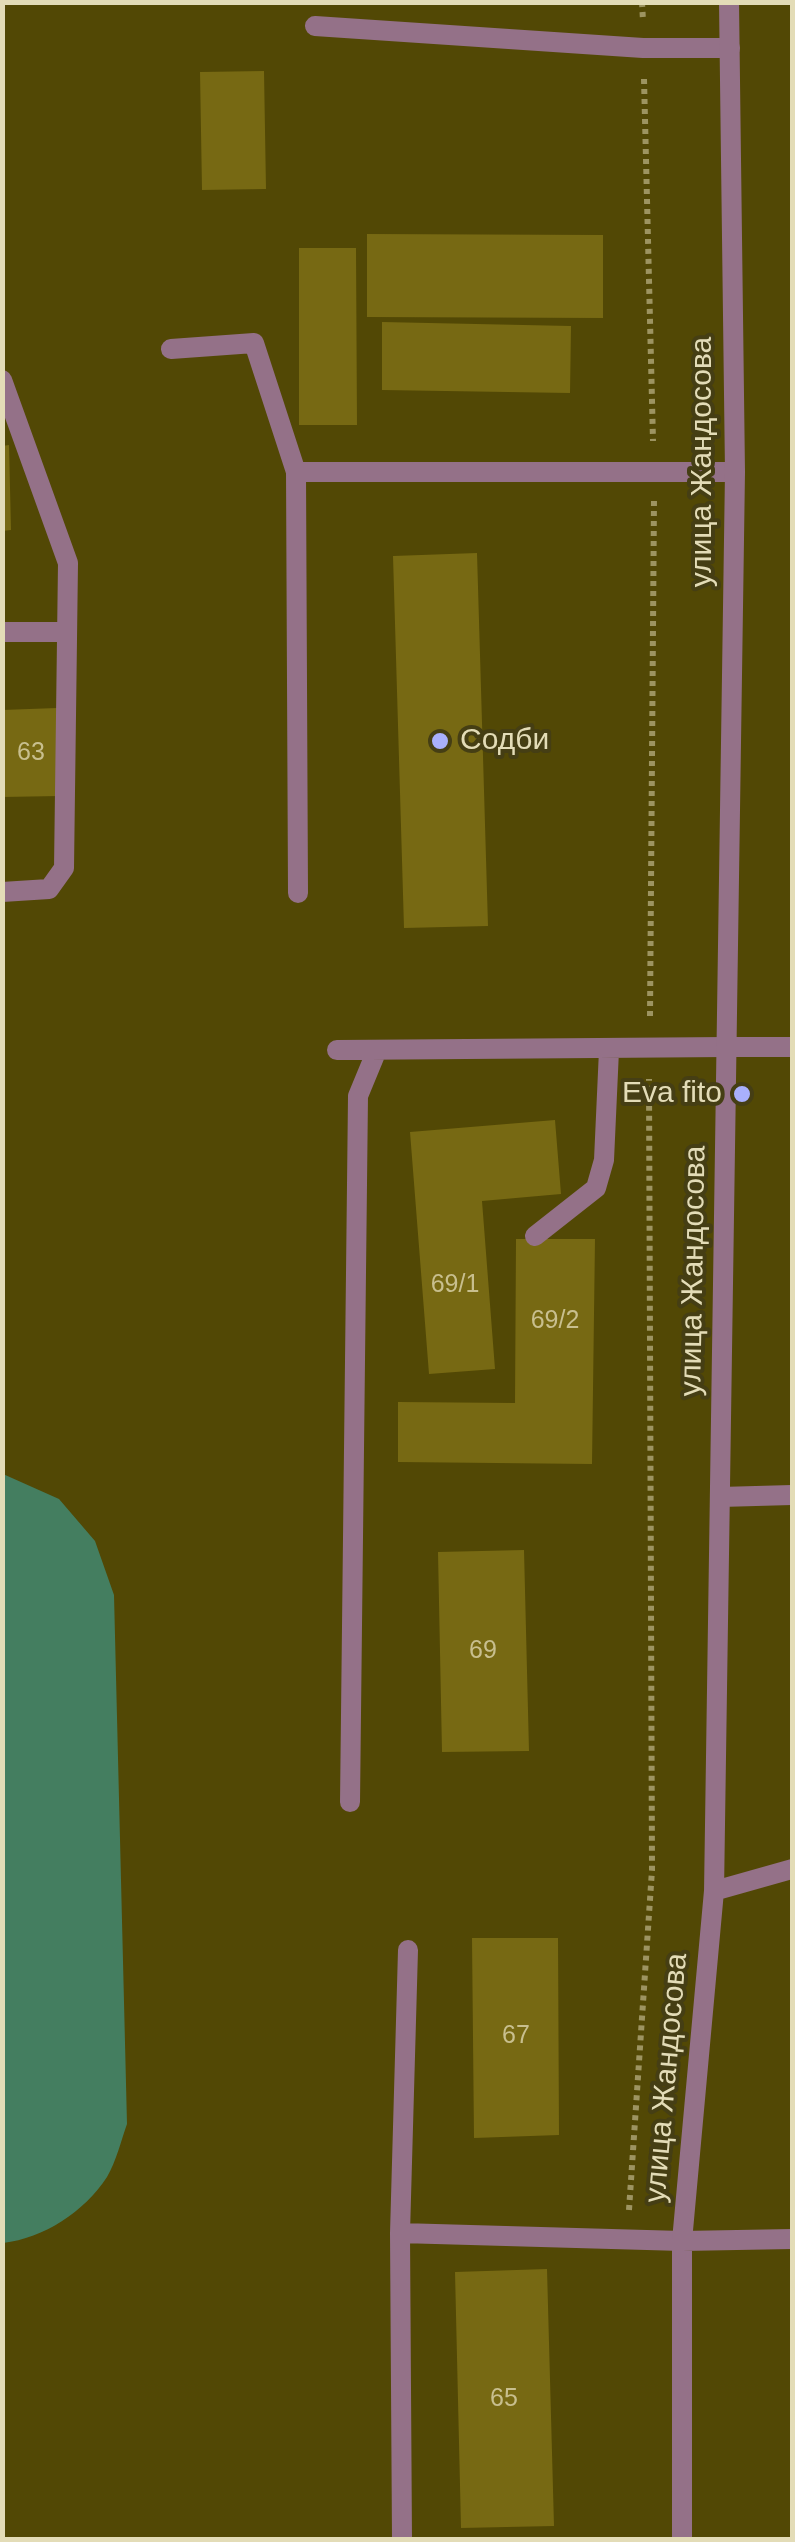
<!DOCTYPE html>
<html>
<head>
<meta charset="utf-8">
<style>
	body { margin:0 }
	#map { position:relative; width:795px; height:2542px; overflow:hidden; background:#524805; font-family:Helvetica,sans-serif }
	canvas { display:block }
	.frame { position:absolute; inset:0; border:5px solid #e3dcb7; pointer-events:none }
</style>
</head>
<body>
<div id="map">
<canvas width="795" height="2542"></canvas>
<div class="frame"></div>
</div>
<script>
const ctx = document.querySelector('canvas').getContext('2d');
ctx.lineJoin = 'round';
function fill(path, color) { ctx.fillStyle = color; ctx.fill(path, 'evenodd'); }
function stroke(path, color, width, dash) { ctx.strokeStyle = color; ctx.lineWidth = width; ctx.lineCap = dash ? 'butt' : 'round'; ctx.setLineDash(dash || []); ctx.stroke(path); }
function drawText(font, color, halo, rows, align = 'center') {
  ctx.font = font + ' Helvetica,sans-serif'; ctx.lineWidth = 8; ctx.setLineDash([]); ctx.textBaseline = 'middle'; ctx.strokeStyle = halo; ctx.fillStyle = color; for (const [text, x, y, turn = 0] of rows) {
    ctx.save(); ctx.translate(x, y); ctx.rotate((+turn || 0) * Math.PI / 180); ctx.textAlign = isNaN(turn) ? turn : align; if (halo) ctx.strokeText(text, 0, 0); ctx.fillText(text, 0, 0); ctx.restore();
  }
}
fill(new Path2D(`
	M3 1474 59 1499 95 1541 114 1595 127 2124C121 2141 116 2162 107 2177 84 2212 44 2238 3 2243Z`), '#447e60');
fill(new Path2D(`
	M264 71 266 189 202 190 200 72Z
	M367 234 603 235V318L367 317Z
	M299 248H356L357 425H299Z
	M382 322 571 326 570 393 382 390Z
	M9 445 11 530 2 531V446Z
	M477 553 488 926 404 928 393 556Z
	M57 708 60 796 2 797V710Z
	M555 1120 561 1194 482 1201 495 1369 429 1374 410 1132Z
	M516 1239H595L592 1464 398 1462V1402L515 1403Z
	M524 1550 529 1751 442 1752 438 1552Z
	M472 1938H558L559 2135 474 2138Z
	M547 2269 554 2526 461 2528 455 2272Z`), '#776913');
stroke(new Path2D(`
	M642 2 643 21
	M644 79 653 441
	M650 1016 654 499
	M629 2210 652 1870 649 1079`), '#9d9461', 6, [5, 5]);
stroke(new Path2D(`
	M315 26 643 48H730
	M171 349 254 343 296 472 298 893
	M2 380 68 563 64 868 49 889 2 892
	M296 472H735
	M2 632H66
	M337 1050 727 1047
	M535 1236 596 1188 604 1160 609 1050
	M350 1802 358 1096 377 1050
	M408 1950 400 2233 682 2241
	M400 2233 402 2540`), '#947188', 20);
stroke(new Path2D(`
	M727 1047H792
	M720 1497 792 1495
	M714 1891 792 1869
	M682 2241 792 2239
	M682 2540V2241L714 1891 735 472 729 2`), '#947188', 20);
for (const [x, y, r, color] of [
	[440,741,10,"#a9b0fc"],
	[742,1094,10,"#a9b0fc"]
]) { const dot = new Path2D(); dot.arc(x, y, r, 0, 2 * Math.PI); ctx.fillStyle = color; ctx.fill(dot); stroke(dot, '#453e14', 4); }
drawText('25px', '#c8bf8e', null, [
	["63",31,753],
	["69/1",455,1285],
	["69/2",555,1321],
	["69",483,1651],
	["67",516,2036],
	["65",504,2399]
]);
drawText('30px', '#e3dcb7', '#453e14', [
	["улица Жандосова",703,462,-90],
	["улица Жандосова",694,1271,-89],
	["улица Жандосова",667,2078,-85]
]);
drawText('30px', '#e3dcb7', '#453e14', [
	["Содби",460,741],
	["Eva fito",722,1094,"right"]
], 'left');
</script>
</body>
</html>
